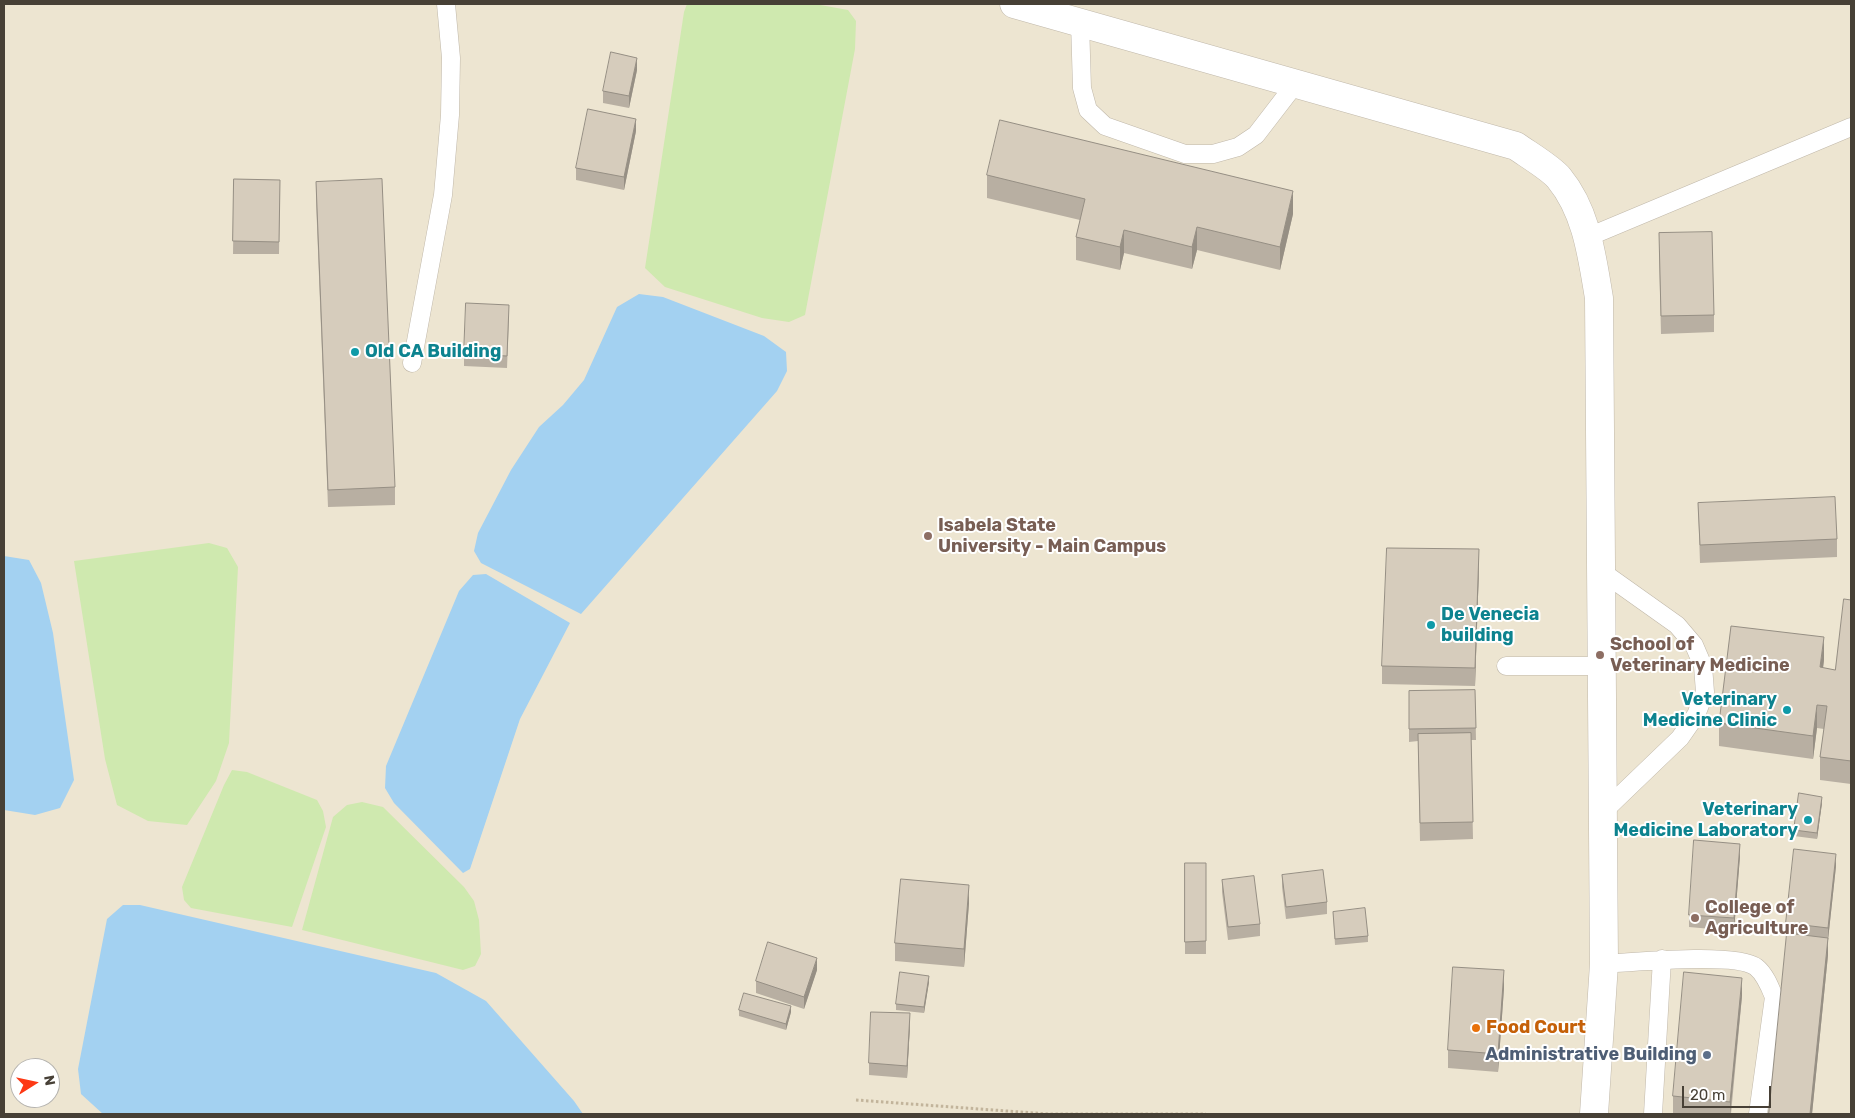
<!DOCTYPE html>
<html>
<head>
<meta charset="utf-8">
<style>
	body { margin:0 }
	#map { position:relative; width:1855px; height:1118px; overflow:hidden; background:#f4f0e7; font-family:Rubik,sans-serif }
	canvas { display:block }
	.frame { position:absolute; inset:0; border:5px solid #474036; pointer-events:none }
	.north { position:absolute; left:10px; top:1058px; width:50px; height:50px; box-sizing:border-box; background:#fff; border:1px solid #b5b3af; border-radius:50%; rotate:80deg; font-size:14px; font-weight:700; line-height:20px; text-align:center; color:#474036 }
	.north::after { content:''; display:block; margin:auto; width:18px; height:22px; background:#fd3915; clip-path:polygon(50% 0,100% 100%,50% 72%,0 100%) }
	.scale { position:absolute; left:1682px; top:1086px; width:89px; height:22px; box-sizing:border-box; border:2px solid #474036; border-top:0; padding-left:6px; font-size:15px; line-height:18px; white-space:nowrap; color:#474036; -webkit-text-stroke:4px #fff; paint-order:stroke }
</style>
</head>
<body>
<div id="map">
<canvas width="1855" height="1118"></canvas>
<div class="frame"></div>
<div class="north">N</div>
<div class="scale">20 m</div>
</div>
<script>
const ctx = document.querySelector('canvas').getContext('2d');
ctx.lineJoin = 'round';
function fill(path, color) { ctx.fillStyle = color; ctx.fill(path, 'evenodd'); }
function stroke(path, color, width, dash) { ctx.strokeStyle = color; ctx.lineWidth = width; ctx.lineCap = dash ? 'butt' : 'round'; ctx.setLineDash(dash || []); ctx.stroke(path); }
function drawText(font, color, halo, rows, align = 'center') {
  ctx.font = font + ' Rubik,sans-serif'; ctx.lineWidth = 4; ctx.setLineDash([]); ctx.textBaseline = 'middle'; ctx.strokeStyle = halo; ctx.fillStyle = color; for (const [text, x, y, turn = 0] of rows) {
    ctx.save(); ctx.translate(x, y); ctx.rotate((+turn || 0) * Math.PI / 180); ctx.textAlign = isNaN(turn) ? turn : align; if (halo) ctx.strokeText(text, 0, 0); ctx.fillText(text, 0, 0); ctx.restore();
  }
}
fill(new Path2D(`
	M4 4H1851V1114H4ZM20 1068H50V1098H20Z`), '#ede5d1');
fill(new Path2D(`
	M687 4H815L848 10 856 21 855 49 805 315 789 322 762 318 665 287 645 268 684 12Z
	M209 543 227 548 238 567 229 743 216 781 187 825 148 821 117 805 105 759 74 561Z
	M232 770 247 772 317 800 323 811 326 827 292 927 191 908 184 900 182 887 224 785Z
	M362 802 383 807 464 887 474 901 479 920 481 954 475 966 463 970 302 930 333 817 347 805Z`), '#cfe9af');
fill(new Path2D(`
	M639 294 663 297 764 336 786 352 787 371 777 391 581 614 481 563 474 551 478 533 511 470 539 427 563 405 584 380 617 307Z
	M4 556 29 560 41 583 53 633 74 780 60 808 35 815 4 810Z
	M486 574 570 623 520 719 470 869 463 873 394 803 385 788 386 766 459 591 473 575Z
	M123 905H140L436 973 486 1001 574 1101 583 1114H103L81 1094 78 1069 107 919Z`), '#a3d1f1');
const service = new Path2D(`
	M1080 22 1082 88 1088 110 1105 126 1185 154H1213L1238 147 1256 135 1296 83
	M1588 237 1851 127
	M412 363 443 195 450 115 451 58 446 4
	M1601 571 1677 625 1694 645 1703 666 1705 692 1696 715 1680 738 1604 811
	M1506 666H1601
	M1604 964C1633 962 1737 952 1756 967 1765 974 1770 987 1774 997L1758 1114
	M1653 1114 1662 959`);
const minor = new Path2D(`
	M1014 4 1516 146C1527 154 1551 168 1559 178 1587 212 1592 257 1599 298L1604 964 1594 1114`);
stroke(service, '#c0b8aa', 19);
stroke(minor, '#c0b8aa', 29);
stroke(new Path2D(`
	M856 1100 1048 1114H1206`), '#c2b49b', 3, [2.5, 2.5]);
stroke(service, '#fff', 18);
stroke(minor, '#fff', 28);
fill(new Path2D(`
	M637 70 629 108 603 103V91Z
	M636 131 624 190 576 180V168Z
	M987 175 1293 214 1280 270 1197 250 1192 269 1124 253 1120 270 1076 260V237L1080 220 987 198Z
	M234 179 280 180 279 254H233Z
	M316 182 395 487V505L328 507 316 200Z
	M1659 250 1714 315V332L1661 334Z
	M509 317 507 368 464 366V354Z
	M1698 503 1837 539V557L1700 563Z
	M1479 567 1475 686 1382 684V666Z
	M1851 600V784L1820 780V757L1824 729 1817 728 1813 759 1719 746V723L1824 660 1823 668 1835 670Z
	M1475 690 1476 740H1471L1473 839 1420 841 1418 741 1409 742V691Z
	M1822 803 1817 839 1794 836V830Z
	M1740 856 1734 931 1689 927V915Z
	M1185 863H1206V954H1185Z
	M1836 866 1828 940V955L1812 1114H1769L1787 936 1786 935V923Z
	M1282 875 1327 902V914L1286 919 1282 887Z
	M1222 880 1260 924V936L1228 940 1222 892Z
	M969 903 964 967 895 961V943Z
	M1333 912 1368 936V942L1335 945Z
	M817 970 804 1009 756 993V981Z
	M929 982 924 1013 896 1010V1004Z
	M1504 988 1498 1072 1448 1068V1050Z
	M1742 996 1731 1114H1673V1096Z
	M739 1010 791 1012 786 1030 739 1016Z
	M910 1025 907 1078 869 1075V1063Z`), '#b8afa2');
fill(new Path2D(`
	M637 58V70L629 108V96Z
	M636 119V131L624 190V177Z
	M1293 191V214L1280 270V247Z
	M1197 227V250L1192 269V247Z
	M1124 230V253L1120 270V247Z
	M1479 549V567L1475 686V668Z
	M1824 637V660L1820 690V667Z
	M1817 705V728L1813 759V736Z
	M1822 797V803L1817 839V833Z
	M1740 844V856L1734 931V918Z
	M1836 854V866L1828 940V928Z
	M969 885V903L964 967V949Z
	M1828 938V955L1812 1114H1810Z
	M817 958V970L804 1009V997Z
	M1504 970V988L1498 1072V1054Z
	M929 976V982L924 1013V1007Z
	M1742 978V996L1730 1114V1102Z
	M791 1006V1012L786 1030V1024Z
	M910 1013V1025L907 1078V1066Z`), '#968f84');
const building = new Path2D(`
	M611 52 637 58 629 96 603 91Z
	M588 109 636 119 624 177 576 168Z
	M1000 120 1293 191 1280 247 1197 227 1192 247 1124 230 1120 247 1076 237 1085 199 987 175Z
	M234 179 280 180 279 242 233 241Z
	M382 179 395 487 328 490 316 182Z
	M1712 232 1714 315 1661 316 1659 233Z
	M466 303 509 305 507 356 464 354Z
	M1835 497 1837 539 1700 545 1698 503Z
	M1387 548 1479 549 1475 668 1382 666Z
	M1844 599 1851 600V761L1820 757 1827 706 1817 705 1813 736 1719 723 1731 626 1824 637 1820 667 1835 670Z
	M1475 690 1476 728 1409 729V691Z
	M1471 733 1473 822 1420 823 1418 734Z
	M1799 793 1822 797 1817 833 1794 830Z
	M1694 840 1740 844 1734 918 1689 915Z
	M1794 849 1836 854 1828 928 1786 923Z
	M1185 863H1206V941L1185 942Z
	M1323 870 1327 902 1286 907 1282 875Z
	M1254 876 1260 924 1228 927 1222 880Z
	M901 879 969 885 964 949 895 943Z
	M1365 908 1368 936 1335 939 1333 912Z
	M1787 933 1828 938 1810 1114H1769Z
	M768 942 817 958 804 997 756 981Z
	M1453 967 1504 970 1498 1054 1448 1050Z
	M900 972 929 976 924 1007 896 1004Z
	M1684 972 1742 978 1730 1102 1673 1096Z
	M744 993 791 1006 786 1024 739 1010Z
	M871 1012 910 1013 907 1066 869 1063Z`);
fill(building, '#d6ccbc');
stroke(building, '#968f84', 1);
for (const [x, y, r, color] of [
	[355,352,5,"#0f9aa8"],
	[928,536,5,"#8d6e63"],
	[1431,625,5,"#0f9aa8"],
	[1600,655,5,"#8d6e63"],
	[1787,710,5,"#0f9aa8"],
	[1808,820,5,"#0f9aa8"],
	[1695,918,5,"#8d6e63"],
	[1476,1028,5,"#e8710a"],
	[1707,1055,5,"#5c6f8a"]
]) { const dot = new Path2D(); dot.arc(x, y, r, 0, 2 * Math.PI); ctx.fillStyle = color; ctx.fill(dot); stroke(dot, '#fff', 2); }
drawText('bold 18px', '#0d838f', '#fff', [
	["Old CA Building",365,352],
	["De Venecia",1441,615],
	["building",1441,636],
	["Veterinary",1777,700,"right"],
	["Medicine Clinic",1777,721,"right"],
	["Veterinary",1798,810,"right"],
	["Medicine Laboratory",1798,831,"right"]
], 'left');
drawText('bold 18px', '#785e54', '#fff', [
	["Isabela State",938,526],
	["University - Main Campus",938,547],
	["School of",1610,645],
	["Veterinary Medicine",1610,666],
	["College of",1705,908],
	["Agriculture",1705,929]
], 'left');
drawText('bold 18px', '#c56008', '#fff', [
	["Food Court",1486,1028]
], 'left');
drawText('bold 18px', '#4e5e75', '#fff', [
	["Administrative Building",1697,1055]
], 'right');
</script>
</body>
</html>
